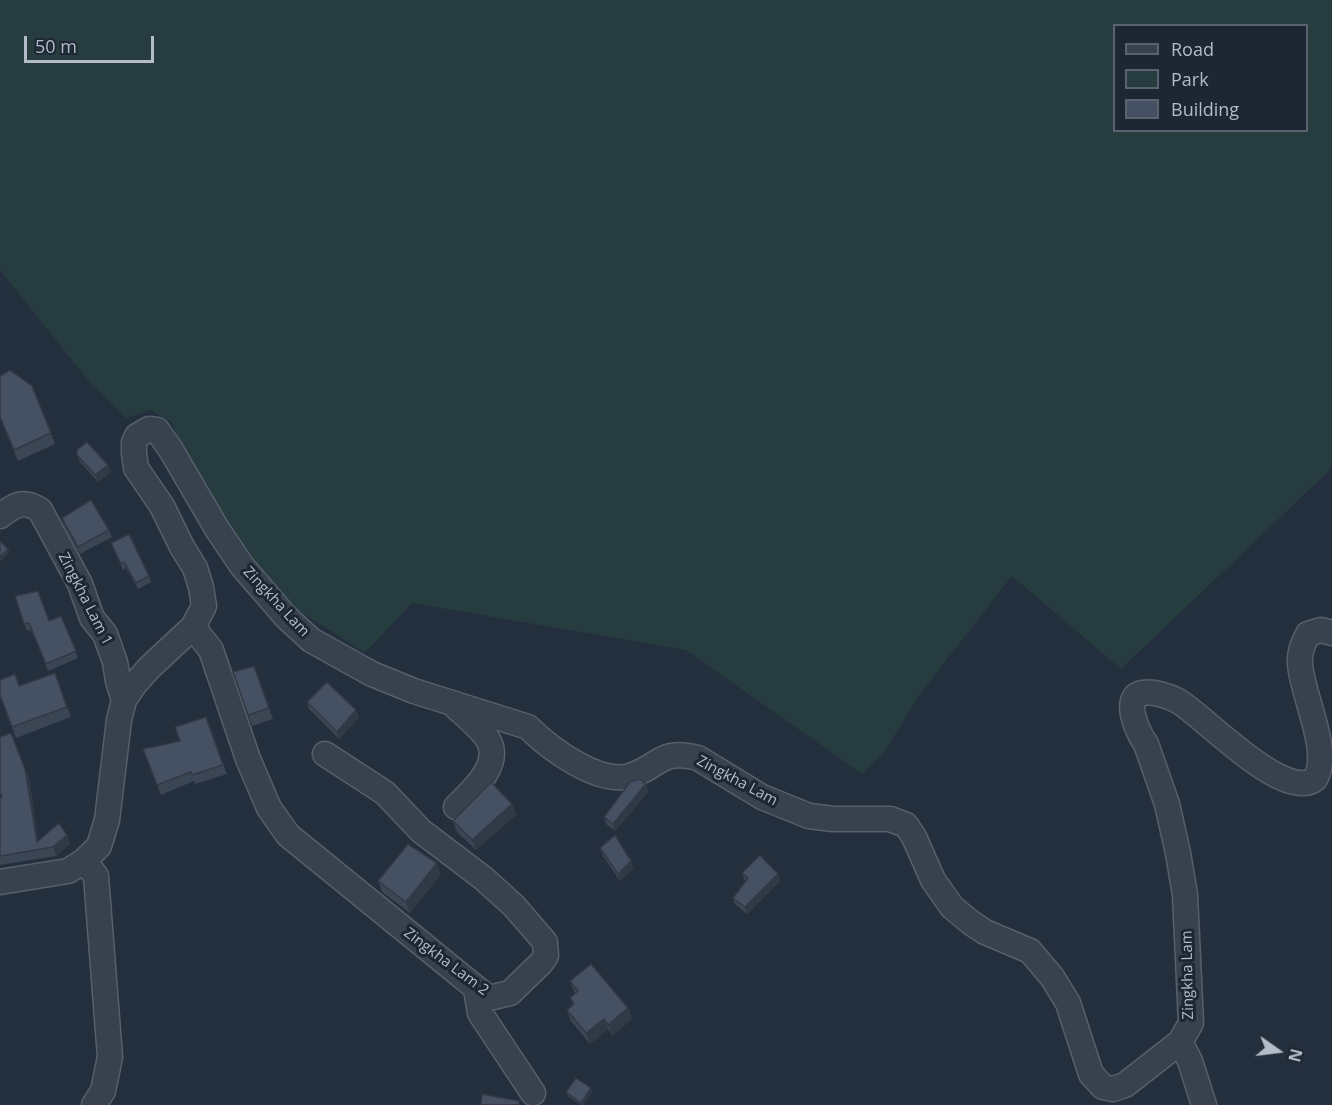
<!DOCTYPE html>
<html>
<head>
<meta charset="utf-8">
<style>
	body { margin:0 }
	#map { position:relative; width:1332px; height:1105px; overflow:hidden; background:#242f3e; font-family:"Open Sans",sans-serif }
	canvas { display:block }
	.legend { position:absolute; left:1113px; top:24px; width:195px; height:108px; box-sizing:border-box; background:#1d2633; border:2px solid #59626f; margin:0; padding:8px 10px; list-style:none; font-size:18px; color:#b4bcc9 }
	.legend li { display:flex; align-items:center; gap:12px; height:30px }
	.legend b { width:30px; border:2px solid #59626f }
	.north { position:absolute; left:1248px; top:1021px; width:60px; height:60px; -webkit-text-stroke:4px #1d2633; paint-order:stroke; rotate:104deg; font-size:16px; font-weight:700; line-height:24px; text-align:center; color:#b4bcc9 }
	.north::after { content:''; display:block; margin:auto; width:21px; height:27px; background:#b4bcc9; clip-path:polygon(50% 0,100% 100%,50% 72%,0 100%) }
	.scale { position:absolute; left:24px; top:36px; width:130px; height:27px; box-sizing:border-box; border:3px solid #b4bcc9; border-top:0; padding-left:8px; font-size:18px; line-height:21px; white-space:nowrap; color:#b4bcc9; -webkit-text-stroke:4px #1d2633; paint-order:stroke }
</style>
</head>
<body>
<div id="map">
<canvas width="1332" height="1105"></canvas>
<ul class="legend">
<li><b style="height:8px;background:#38414e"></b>Road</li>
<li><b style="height:16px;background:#263c3f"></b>Park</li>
<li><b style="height:16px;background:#455162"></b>Building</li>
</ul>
<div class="north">N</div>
<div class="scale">50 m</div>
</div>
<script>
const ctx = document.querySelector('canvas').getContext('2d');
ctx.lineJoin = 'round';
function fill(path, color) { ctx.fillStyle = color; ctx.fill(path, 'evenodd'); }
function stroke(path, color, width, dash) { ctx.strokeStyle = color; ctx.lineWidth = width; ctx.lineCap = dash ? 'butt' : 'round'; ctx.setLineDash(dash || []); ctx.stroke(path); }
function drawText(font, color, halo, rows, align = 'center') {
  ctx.font = font + ' "Open Sans",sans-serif'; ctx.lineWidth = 6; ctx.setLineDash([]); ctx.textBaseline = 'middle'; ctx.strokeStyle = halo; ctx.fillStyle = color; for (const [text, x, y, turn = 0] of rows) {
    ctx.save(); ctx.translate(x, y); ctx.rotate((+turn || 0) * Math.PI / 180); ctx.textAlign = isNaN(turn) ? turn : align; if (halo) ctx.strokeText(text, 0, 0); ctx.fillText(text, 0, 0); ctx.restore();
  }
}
fill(new Path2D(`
	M0 0H1332V468L1121 669 1012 576 920 694 883 754 862 774 686 650 412 603 365 653 290 605 233 537 192 467 171 422 151 410 126 418 91 384 0 270ZM1114 26H1306V130H1114Z`), '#263c3f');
const minor = new Path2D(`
	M0 516C15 505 23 499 40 510L80 584 92 618 105 634 115 662 118 681 124 700
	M193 627 211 650 248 759 269 808 288 835 486 996 493 997 510 993 541 963 546 956 545 942 514 906 483 878 421 831 385 793 325 754
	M456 807C472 791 504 763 487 738 479 727 467 717 457 708
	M84 861 96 876 110 1057 103 1091 94 1105
	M0 882 68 871 84 861 99 846 107 820 119 720 124 700 134 685 149 668 193 627 204 606 201 587 195 568 182 547 162 506 136 468 134 453V442L137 436 149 429 157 430 171 450 217 529 242 566 286 617 311 640 372 674 414 691 528 727C550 749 601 787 633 775 662 764 661 749 698 758L762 797 809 816 833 819H890L906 825 914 837 933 880 952 907 970 922 985 932 1030 951 1052 977 1068 1003 1091 1074 1103 1087 1113 1089 1125 1085 1180 1042 1191 1023 1185 895 1178 853 1167 804 1146 744C1138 734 1121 696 1143 693 1153 691 1169 696 1178 701 1203 715 1284 803 1315 779 1332 753 1302 695 1300 664 1299 652 1303 644 1308 634L1321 630 1332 633
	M476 989 480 1013 533 1093
	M1180 1042 1190 1061 1204 1105`);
stroke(minor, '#565f6c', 27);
stroke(minor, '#38414e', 24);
fill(new Path2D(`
	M0 376 32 386 55 444 18 461 0 418Z
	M77 455 111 472 98 482 80 462Z
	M62 518 109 530 112 537 80 554 64 525Z
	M111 543 149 576 151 582 138 589 126 568 123 570Z
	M15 596 49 621 61 616 78 658 48 671 31 630 27 631Z
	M254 666 273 719 252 726 233 672Z
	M55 673 71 717 16 738 0 695Z
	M307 702 359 717 339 739 309 709Z
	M206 717 227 774 195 784 194 781 161 795 143 749 180 741Z
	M25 769 29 778 38 840 67 835 70 844 56 856 0 865V798L2 797Z
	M646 784 648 792 615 831 606 824 604 817Z
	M512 804 516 815 476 850 457 832 453 821Z
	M600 848 634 868 620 881 603 856Z
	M742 873 778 874 780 881 747 914 735 904 733 898 746 881 744 879Z
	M441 874 410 913 382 892 378 881Z
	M570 981 628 1008 632 1019 612 1036 608 1029 590 1044 571 1021 567 1010 573 1005 570 998 575 994Z
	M566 1092H592L583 1105H581L568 1096Z`), '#3b4654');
fill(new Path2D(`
	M108 465 111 472 98 482 95 475Z
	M8 549 10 552 0 562V557Z
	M356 710 359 717 339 739 337 732Z
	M25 769 29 778 40 851 37 842Z
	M646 784 648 792 615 831 613 824Z
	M512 804 516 815 476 850 472 840Z
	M67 835 70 844 56 856 53 847Z
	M631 861 634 868 620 881 618 874Z
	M437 863 441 874 410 913 406 902Z
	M778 874 780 881 747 914 745 907Z
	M628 1008 632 1019 612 1036 608 1025Z
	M604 1019 608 1029 590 1044 586 1033Z
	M591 1088 592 1092 583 1105H582L581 1103Z`), '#303945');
const building = new Path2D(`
	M10 370 32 386 51 433 14 450 0 417V376Z
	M87 442 108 465 95 475 77 455V450Z
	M91 500 109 530 78 547 62 518Z
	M129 534 149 576 136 583 124 562 121 564 111 543Z
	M0 541 8 549 0 557Z
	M38 591 49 621 61 616 76 651 46 664 29 623 24 624 15 596Z
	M254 666 269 708 248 715 233 672Z
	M55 673 67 707 12 727 0 695V680L15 674 19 686Z
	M327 682 356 710 337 732 307 702Z
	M206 717 223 765 192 775 191 772 157 785 143 749 180 741 175 727Z
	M11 733 25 769 37 842 59 823 67 835 53 847 0 856V798L2 797 0 792V737Z
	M640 779 646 784 613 824 604 817 630 782Z
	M491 782 512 804 472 840 453 821Z
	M615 835 631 861 618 874 600 848Z
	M408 844 437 863 406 902 378 881Z
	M760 855 778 874 745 907 733 898 748 878 742 873Z
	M591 964 628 1008 608 1025 604 1019 586 1033 567 1010 574 1004 570 998 578 991 570 981Z
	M576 1078 591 1088 581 1103 566 1092Z
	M482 1094 519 1101V1105H481Z`);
fill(building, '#455162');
stroke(building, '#303945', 1.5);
drawText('15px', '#b4bcc9', '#1d2633', [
	["Zingkha Lam 1",85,599,63],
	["Zingkha Lam",276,602,47],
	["Zingkha Lam",737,781,28],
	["Zingkha Lam 2",446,962,37],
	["Zingkha Lam",1188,975,-91]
]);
</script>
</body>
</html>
